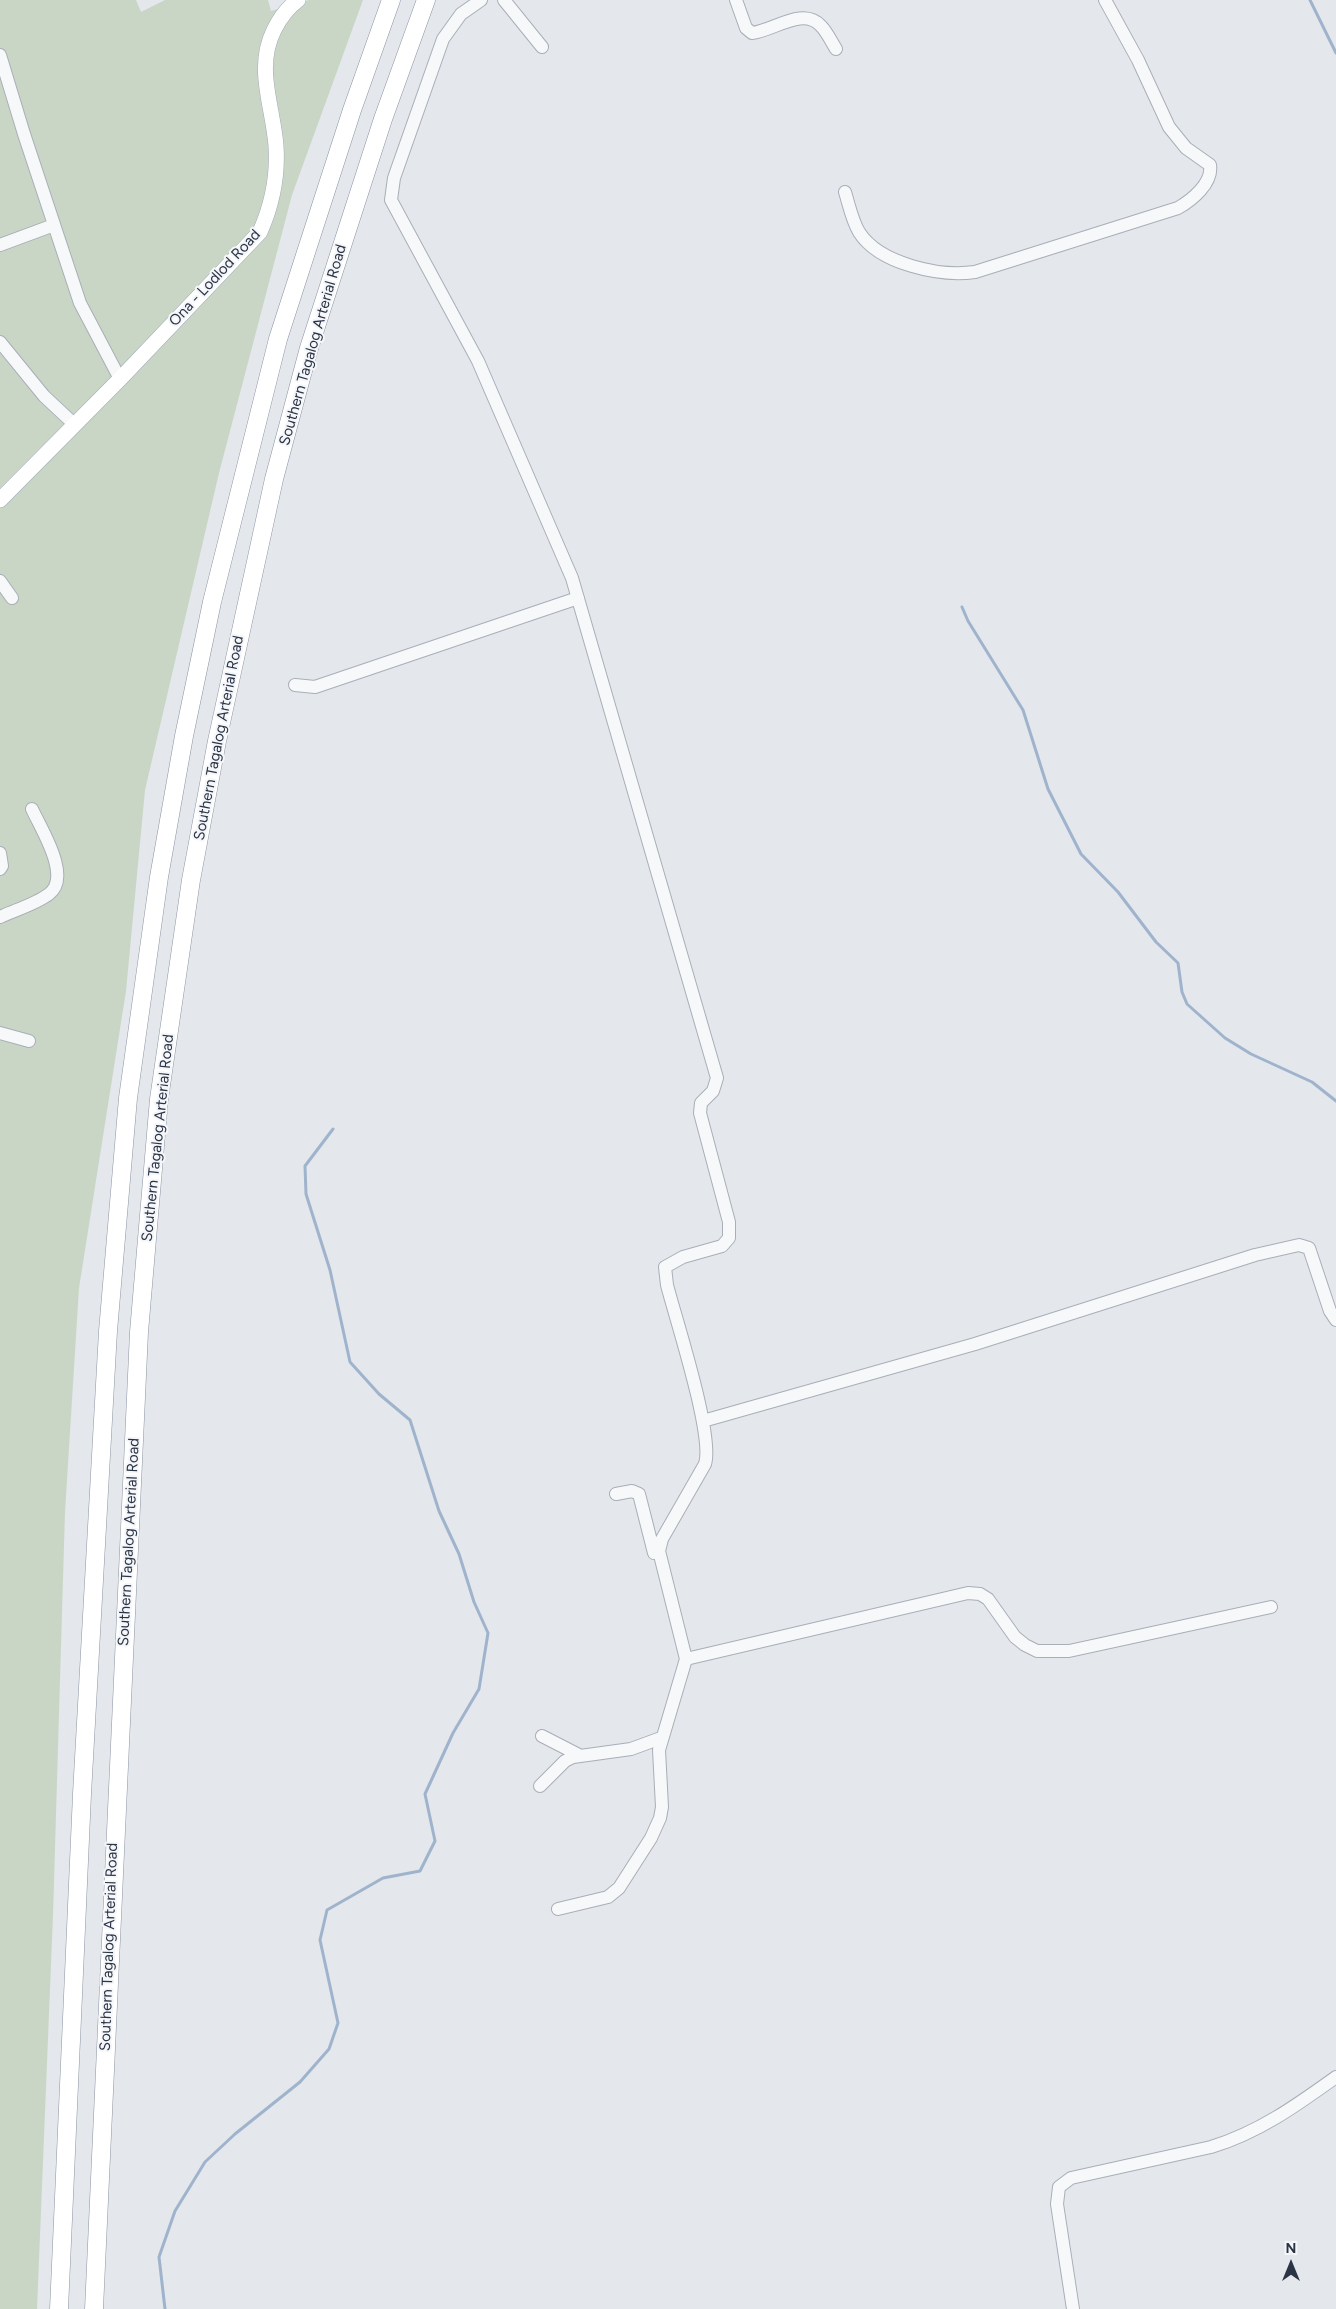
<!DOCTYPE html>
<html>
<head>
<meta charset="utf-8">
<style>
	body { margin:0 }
	#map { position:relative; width:1336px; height:2309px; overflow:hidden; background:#e4e7ec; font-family:Figtree,sans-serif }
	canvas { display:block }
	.north { position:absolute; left:1266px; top:2239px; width:50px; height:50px; -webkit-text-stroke:4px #f4f6f9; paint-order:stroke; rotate:0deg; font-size:14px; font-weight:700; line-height:20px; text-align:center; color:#2b3445 }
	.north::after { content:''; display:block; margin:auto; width:18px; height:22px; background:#2b3445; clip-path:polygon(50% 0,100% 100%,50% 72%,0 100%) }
</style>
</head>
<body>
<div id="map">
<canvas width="1336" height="2309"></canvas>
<div class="north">N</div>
</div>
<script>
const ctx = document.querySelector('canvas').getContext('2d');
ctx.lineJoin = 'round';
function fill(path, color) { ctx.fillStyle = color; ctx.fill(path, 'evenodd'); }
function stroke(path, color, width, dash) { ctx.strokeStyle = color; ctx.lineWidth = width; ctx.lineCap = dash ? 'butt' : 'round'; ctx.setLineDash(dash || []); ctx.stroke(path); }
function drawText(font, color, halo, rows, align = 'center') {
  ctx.font = font + ' Figtree,sans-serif'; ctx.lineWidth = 4; ctx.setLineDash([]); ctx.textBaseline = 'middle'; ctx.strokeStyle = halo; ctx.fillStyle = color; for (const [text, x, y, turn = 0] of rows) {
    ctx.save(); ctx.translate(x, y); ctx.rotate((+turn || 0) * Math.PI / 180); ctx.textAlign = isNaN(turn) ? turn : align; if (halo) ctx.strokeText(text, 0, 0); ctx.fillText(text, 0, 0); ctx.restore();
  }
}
fill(new Path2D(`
	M0 0H136L141 12 165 0H268L271 11 309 0H363L292 195 219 473 145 790 126 991 79 1288 65 1512 53 1915 37 2309H0Z`), '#c9d6c5');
stroke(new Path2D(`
	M1310 0 1336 53
	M962 607 968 621 1023 710 1048 789 1081 854 1118 892 1156 942 1178 963 1182 992 1187 1004 1225 1038 1251 1054 1312 1082 1336 1101
	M165 2309 159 2257 175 2211 205 2162 235 2134 300 2082 329 2049 338 2023 320 1940 327 1910 383 1878 420 1871 435 1841 425 1794 453 1733 479 1689 488 1633 474 1602 459 1554 439 1511 410 1420 379 1394 350 1362 330 1270 306 1194 305 1166 333 1129`), '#9fb4cc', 3);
const minor = new Path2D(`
	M481 0 461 14 443 39 394 178 391 200 478 361 572 578 717 1078 713 1091 701 1103 700 1113 729 1222V1238L722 1246 683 1257 665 1267 667 1285C676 1320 714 1436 705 1464L662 1539 659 1551 686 1659 659 1750 662 1807 660 1818 651 1838 619 1888 608 1897 558 1909
	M504 0 542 47
	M736 0 746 28 752 33C773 31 803 6 821 26 827 32 831 41 836 49
	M0 55 24 134 80 303 120 379
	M845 192C849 205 852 220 859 232 879 264 940 277 975 272L1178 208C1192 200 1213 183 1210 165L1186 148 1169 127 1138 60 1105 0
	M0 245 54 225
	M0 342 44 396 75 425
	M0 581 12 598
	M295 685 315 687 578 598
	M0 853 2 866 0 869
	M0 917C15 910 36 904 49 894 72 877 41 829 32 809
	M0 1033 29 1041
	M703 1421 975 1344 1255 1255 1299 1245 1309 1248 1330 1311 1336 1320
	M616 1494 632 1491 639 1494 654 1553 659 1551
	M686 1659 968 1593 980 1594 988 1599 1015 1637 1025 1645 1037 1651H1069L1271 1607
	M542 1736 581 1756
	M540 1786 565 1761 573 1757 631 1749 661 1738
	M1073 2309 1057 2204 1059 2187 1071 2178 1211 2147C1258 2133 1297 2105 1336 2077`);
const major = new Path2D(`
	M0 500 120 379 260 232C272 205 278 176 276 146 273 106 255 68 274 30 280 18 287 8 298 0`);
const highway = new Path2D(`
	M59 2309 82 1794 108 1331 128 1098 159 877 184 736 212 602 278 339 352 110 391 0
	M94 2309 139 1332 159 1099 191 880 217 741 274 479 309 348 383 119 426 0`);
stroke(minor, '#a9aeb7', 14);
stroke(major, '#a3abb8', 16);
stroke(highway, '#8b94a3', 19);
stroke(minor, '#f7f8fa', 12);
stroke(major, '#fff', 15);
stroke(highway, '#fff', 18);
drawText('15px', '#2b3445', '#f4f6f9', [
	["Ona - Lodlod Road",215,278,-47],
	["Southern Tagalog Arterial Road",313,345,-74],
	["Southern Tagalog Arterial Road",219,738,-79],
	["Southern Tagalog Arterial Road",158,1138,-84],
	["Southern Tagalog Arterial Road",129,1542,-87],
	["Southern Tagalog Arterial Road",109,1947,-88]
]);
</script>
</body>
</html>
